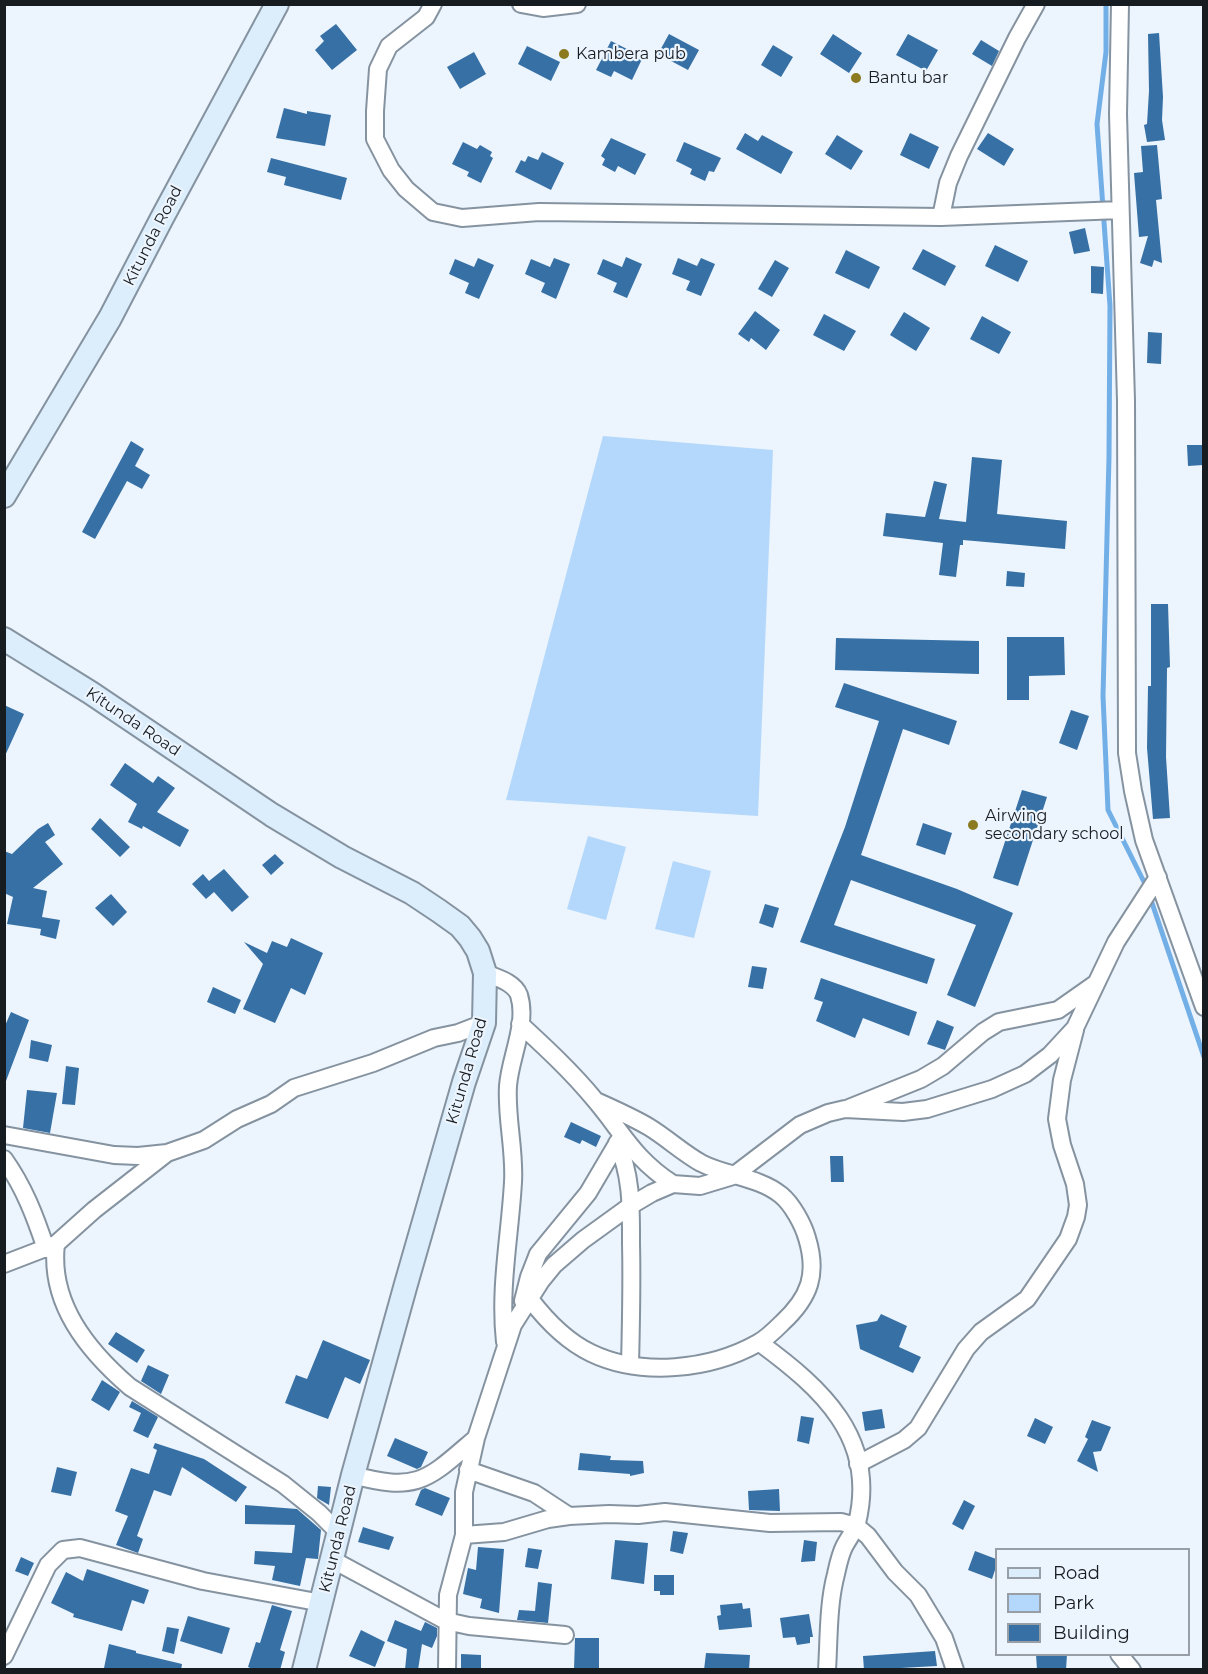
<!DOCTYPE html>
<html>
<head>
<meta charset="utf-8">
<style>
	body { margin:0 }
	#map { position:relative; width:1208px; height:1674px; overflow:hidden; background:#ecf4fd; font-family:Montserrat,sans-serif }
	canvas { display:block }
	.frame { position:absolute; inset:0; border:6px solid #171c21; pointer-events:none }
	.legend { position:absolute; left:995px; top:1548px; width:195px; height:108px; box-sizing:border-box; background:#ecf4fd; border:2px solid #979ea5; margin:0; padding:8px 10px; list-style:none; font-size:18px; color:#171c21 }
	.legend li { display:flex; align-items:center; gap:12px; height:30px }
	.legend b { width:30px; border:2px solid #979ea5 }
</style>
</head>
<body>
<div id="map">
<canvas width="1208" height="1674"></canvas>
<div class="frame"></div>
<ul class="legend">
<li><b style="height:8px;background:#dcedfc"></b>Road</li>
<li><b style="height:16px;background:#b4d8fb"></b>Park</li>
<li><b style="height:16px;background:#3670a4"></b>Building</li>
</ul>
</div>
<script>
const ctx = document.querySelector('canvas').getContext('2d');
ctx.lineJoin = 'round';
function fill(path, color) { ctx.fillStyle = color; ctx.fill(path, 'evenodd'); }
function stroke(path, color, width, dash) { ctx.strokeStyle = color; ctx.lineWidth = width; ctx.lineCap = dash ? 'butt' : 'round'; ctx.setLineDash(dash || []); ctx.stroke(path); }
function drawText(font, color, halo, rows, align = 'center') {
  ctx.font = font + ' Montserrat,sans-serif'; ctx.lineWidth = 4.5; ctx.setLineDash([]); ctx.textBaseline = 'middle'; ctx.strokeStyle = halo; ctx.fillStyle = color; for (const [text, x, y, turn = 0] of rows) {
    ctx.save(); ctx.translate(x, y); ctx.rotate((+turn || 0) * Math.PI / 180); ctx.textAlign = isNaN(turn) ? turn : align; if (halo) ctx.strokeText(text, 0, 0); ctx.fillText(text, 0, 0); ctx.restore();
  }
}
fill(new Path2D(`
	M603 436 773 450 758 816 506 800Z
	M588 836 626 847 606 920 567 909Z
	M673 861 711 871 694 938 655 929Z`), '#b4d8fb');
stroke(new Path2D(`
	M1106 4V52L1097 124 1110 306 1109 457 1103 696 1108 810 1147 888
	M1150 897 1204 1057`), '#73afe7', 5);
fill(new Path2D(`
	M336 24 357 50 332 70 315 50 324 41 320 36Z
	M1159 33 1163 97 1162 120 1165 140 1147 142 1144 125 1147 124 1149 91 1148 34Z
	M669 34 699 50 688 70 658 54Z
	M833 34 862 53 849 73 820 54Z
	M908 34 938 50 926 71 896 55Z
	M981 40 999 51 992 66 972 54Z
	M611 41 643 57 632 80 614 71 611 77 596 70Z
	M773 45 793 57 781 77 761 65Z
	M527 46 560 62 551 81 518 64Z
	M474 52 486 74 460 89 447 67Z
	M284 108 307 114V111L331 115 325 146 276 138Z
	M745 133 758 141 762 135 793 152 781 174 736 149Z
	M910 133 939 147 929 169 900 155Z
	M988 133 1014 149 1004 166 977 149Z
	M837 135 863 151 851 170 825 154Z
	M611 138 646 154 635 175 618 166 615 172 602 165 605 159 601 156Z
	M463 142 477 149 480 145 492 152 490 156 493 158 481 183 467 176 469 172 452 164Z
	M684 142 721 158 714 172 709 171 705 181 690 174 692 169 676 161Z
	M1157 145 1162 199 1156 200 1162 263 1154 260 1152 267 1140 263 1148 236 1139 237 1134 173 1143 172 1141 146Z
	M542 152 564 163 551 190 515 172 521 160 525 162 528 156 538 160Z
	M271 158 347 178 341 200 284 185 286 177 267 172Z
	M1085 228 1090 251 1074 254 1069 232Z
	M995 245 1028 261 1018 282 985 266Z
	M923 249 956 266 945 286 912 269Z
	M846 250 880 267 869 289 835 273Z
	M626 257 642 264 627 298 613 292 617 283 597 274 603 259 622 267Z
	M478 258 494 265 479 299 465 293 469 283 449 274 455 259 474 267Z
	M554 258 570 264 556 299 541 292 545 283 525 274 531 259 550 267Z
	M678 258 697 266 701 258 715 264 701 296 686 290 690 281 672 274Z
	M775 260 789 268 772 297 758 289Z
	M1091 266 1104 267 1103 294 1091 293Z
	M755 311 780 330 766 350 751 338 749 342 738 334Z
	M904 312 930 328 916 351 890 335Z
	M824 314 856 331 844 351 813 335Z
	M982 316 1011 332 999 354 970 339Z
	M1148 332 1162 333 1161 364 1147 363Z
	M131 441 144 449 135 466 150 475 142 489 127 481 95 539 82 532Z
	M1187 445H1203V465L1188 466Z
	M972 457 1002 460 997 514 1067 521 1065 549 963 540V545H960L956 577 939 575 943 543 883 536 886 513 925 517 934 481 947 484 939 519 966 522Z
	M1007 571 1025 573 1024 587 1006 586Z
	M1151 604H1168L1170 667 1167 668 1166 757 1170 818 1153 819 1147 748 1148 686H1151Z
	M1007 637H1064L1065 675 1029 676V700H1007Z
	M836 638 979 641V674L835 670Z
	M844 683 957 721 949 745 903 729 861 855 957 889 1013 913 975 1007 947 995 976 925 851 880 834 925 935 959 927 984 800 942 845 827 879 721 835 707Z
	M4 705 24 714 4 758Z
	M1071 710 1089 716 1077 750 1059 743Z
	M125 763 153 783 158 776 175 788 157 812 189 830 180 847 143 826 142 829 128 822 137 804 110 785Z
	M1022 790 1047 797 1018 886 993 878Z
	M100 818 130 847 120 857 91 829Z
	M48 823 55 835 45 842 63 864 33 888 47 891 42 917 60 920 56 939 40 935 41 929 7 924 13 897 4 893V851L12 854 38 829Z
	M923 823 952 833 945 855 916 845Z
	M275 854 284 863 271 875 262 865Z
	M224 869 249 897 232 912 214 892 206 899 192 884 203 874 209 881Z
	M111 894 127 912 113 926 95 908Z
	M765 904 779 908 773 928 759 923Z
	M291 938 323 953 305 995 291 988 275 1023 243 1009 263 964 244 942 267 953 272 941 287 947Z
	M752 966 767 968 763 989 748 987Z
	M821 978 917 1012 909 1036 863 1018 855 1038 816 1021 823 1002 814 999Z
	M213 987 241 1000 235 1014 207 1002Z
	M11 1012 29 1020 6 1081H4V1028Z
	M937 1020 954 1027 945 1050 927 1044Z
	M31 1040 52 1045 48 1062 29 1058Z
	M66 1066 79 1068 75 1105 62 1104Z
	M27 1090 57 1093 50 1133 23 1128Z
	M571 1122 601 1136 596 1147 582 1140 580 1144 564 1137Z
	M830 1156H843L844 1182H831Z
	M881 1314 907 1326 899 1347 921 1357 913 1373 860 1349 856 1325 877 1321Z
	M116 1332 145 1350 137 1363 108 1344Z
	M323 1340 370 1360 360 1384 345 1377 328 1419 285 1403 296 1375 307 1379Z
	M148 1365 169 1375 161 1394 141 1381Z
	M102 1380 120 1392 109 1411 91 1400Z
	M132 1401 158 1417 148 1438 133 1431 141 1413 129 1407Z
	M882 1409 885 1428 865 1431 862 1412Z
	M801 1416 814 1418 809 1444 797 1441Z
	M1035 1418 1053 1427 1045 1444 1027 1436Z
	M1092 1420 1111 1427 1101 1451 1093 1452 1098 1472 1077 1461 1088 1439 1085 1437Z
	M395 1438 428 1452 421 1467 417 1469 387 1456Z
	M155 1443 204 1459 247 1487 236 1502 182 1467 171 1496 154 1490 137 1536 143 1539 138 1553 116 1545 128 1516 115 1511 131 1468 149 1474 157 1450 153 1448Z
	M580 1453 611 1456 610 1460 643 1461 644 1473 630 1476V1474L578 1470Z
	M57 1467 77 1472 71 1496 51 1492Z
	M318 1486 331 1487 329 1505 317 1498Z
	M425 1488 450 1498 442 1516 415 1505 421 1490Z
	M779 1489 780 1511 749 1510 748 1491Z
	M964 1500 975 1506 963 1530 952 1524Z
	M245 1505 297 1509 321 1530 318 1559 306 1558 300 1586 272 1580 275 1566 254 1564 255 1551 292 1553 295 1525 245 1524Z
	M363 1527 394 1537 389 1550 358 1542Z
	M673 1531 688 1533 683 1554 670 1551Z
	M615 1540 648 1543 644 1584 611 1579Z
	M804 1540 817 1542 815 1561 801 1562Z
	M478 1547 504 1549 499 1613 480 1608 482 1599 463 1594 468 1568 476 1570Z
	M528 1548 542 1550 538 1569 525 1567Z
	M975 1551 996 1559V1567L992 1579 968 1570Z
	M21 1557 34 1563 28 1576 15 1571Z
	M87 1569 149 1590 144 1604 132 1600 122 1631 73 1617 74 1614 51 1603 66 1572 83 1581Z
	M654 1575H674V1595H660V1591H654Z
	M538 1582 552 1584 548 1623 517 1620 519 1610 535 1611Z
	M742 1603 743 1609 750 1608 752 1627 719 1630 717 1616 721 1615 720 1605Z
	M272 1605 292 1611 280 1650 285 1652 280 1670H255L248 1667 256 1642 260 1643Z
	M809 1614 813 1637H810V1643L797 1645 795 1637 783 1638 780 1618Z
	M188 1616 230 1628 222 1654 180 1641Z
	M395 1620 421 1631 425 1622 437 1628V1636L432 1648 422 1644 418 1670H405L407 1649 387 1641Z
	M167 1627 179 1629 174 1654 162 1651Z
	M361 1630 385 1642 375 1667 349 1656Z
	M575 1638H599V1670H574Z
	M109 1644 136 1651V1653L182 1664 181 1670H112L104 1668Z
	M935 1651 937 1666 864 1670 863 1656Z
	M706 1653 750 1655 749 1670H704Z
	M461 1654 481 1655V1670H461Z
	M1036 1654H1067L1066 1670H1037Z`), '#3670a4');
const street = new Path2D(`
	M433 4 426 17 389 46 378 69 375 111V139L391 170 406 189 433 212 462 218 539 212 941 217 1120 210
	M521 4 543 8 577 4
	M1120 4 1118 114 1126 401 1127 753 1133 791 1144 840 1204 1007
	M941 217 948 183 959 156 1017 38 1036 4
	M485 973C497 978 514 982 519 995 528 1024 510 1057 508 1086 506 1118 515 1150 513 1182 510 1236 499 1288 505 1342
	M520 1024C546 1048 572 1072 595 1100 623 1133 634 1159 673 1184
	M849 1108 921 1079 943 1066 983 1032 999 1022 1058 1010 1095 984
	M4 1135 114 1155 138 1156 167 1153
	M617 1143C632 1175 631 1209 631 1244 632 1284 631 1325 630 1365
	M4 1159C24 1187 35 1216 46 1249
	M56 1244C49 1303 87 1350 130 1387L283 1484 319 1513 339 1533
	M4 1264 56 1244 94 1210 167 1153 204 1140 237 1119 271 1104 294 1088 373 1063 434 1038 458 1033 484 1023
	M530 1299C546 1320 566 1341 591 1353 641 1377 710 1370 758 1343 767 1338 775 1330 782 1323 810 1297 818 1274 807 1238 803 1224 792 1204 781 1195 759 1177 726 1176 701 1163 683 1153 667 1138 649 1127 632 1117 614 1109 596 1101
	M523 1301 529 1277 538 1254 588 1193 621 1137
	M760 1343C821 1388 878 1438 857 1523 854 1532 848 1539 844 1547 840 1555 838 1565 836 1574 828 1604 829 1638 827 1670
	M858 1464 904 1440 918 1428 966 1349 981 1332 1027 1299 1068 1239 1076 1217 1078 1205 1075 1184 1062 1145 1057 1119 1062 1080 1075 1030
	M468 1470 534 1493 569 1516
	M353 1475C419 1493 428 1479 476 1438
	M464 1535 504 1532 548 1519 569 1516 609 1514 638 1515 665 1512 770 1523 841 1522 856 1526 868 1536 895 1572 918 1595 944 1638 955 1670
	M333 1560 446 1621 469 1626 565 1635
	M1119 1654 1132 1670
	M4 1656 48 1565 63 1550 80 1548 203 1581 322 1603
	M447 1670 448 1595 464 1535V1492L476 1438 513 1325 541 1281 554 1265 583 1240 630 1206 652 1193 673 1184 700 1186 733 1176 800 1125 828 1113 845 1109 903 1112 927 1109 992 1089 1025 1074 1050 1055 1075 1028 1116 942 1158 877`);
const secondary = new Path2D(`
	M4 496 110 318 162 218 277 4
	M4 639 91 693 272 815 342 857 412 893 439 911 460 926 470 938 478 951 485 973 484 1023 464 1082 406 1284 353 1475 304 1670`);
stroke(street, '#8593a0', 20);
stroke(secondary, '#8593a0', 26);
stroke(street, '#fff', 16);
stroke(secondary, '#dcedfc', 22);
for (const [x, y, r, color] of [
	[564,54,6,"#8b7a1f"],
	[856,78,6,"#8b7a1f"],
	[973,825,6,"#8b7a1f"]
]) { const dot = new Path2D(); dot.arc(x, y, r, 0, 2 * Math.PI); ctx.fillStyle = color; ctx.fill(dot); stroke(dot, '#ecf4fd', 2); }
drawText('16px', '#171c21', '#ecf4fd', [
	["Kambera pub",576,54],
	["Bantu bar",868,78],
	["Airwing",985,816],
	["secondary school",985,834]
], 'left');
drawText('16px', '#171c21', '#ecf4fd', [
	["Kitunda Road",153,236,-63],
	["Kitunda Road",133,722,34],
	["Kitunda Road",467,1071,-74],
	["Kitunda Road",338,1539,-76]
]);
</script>
</body>
</html>
